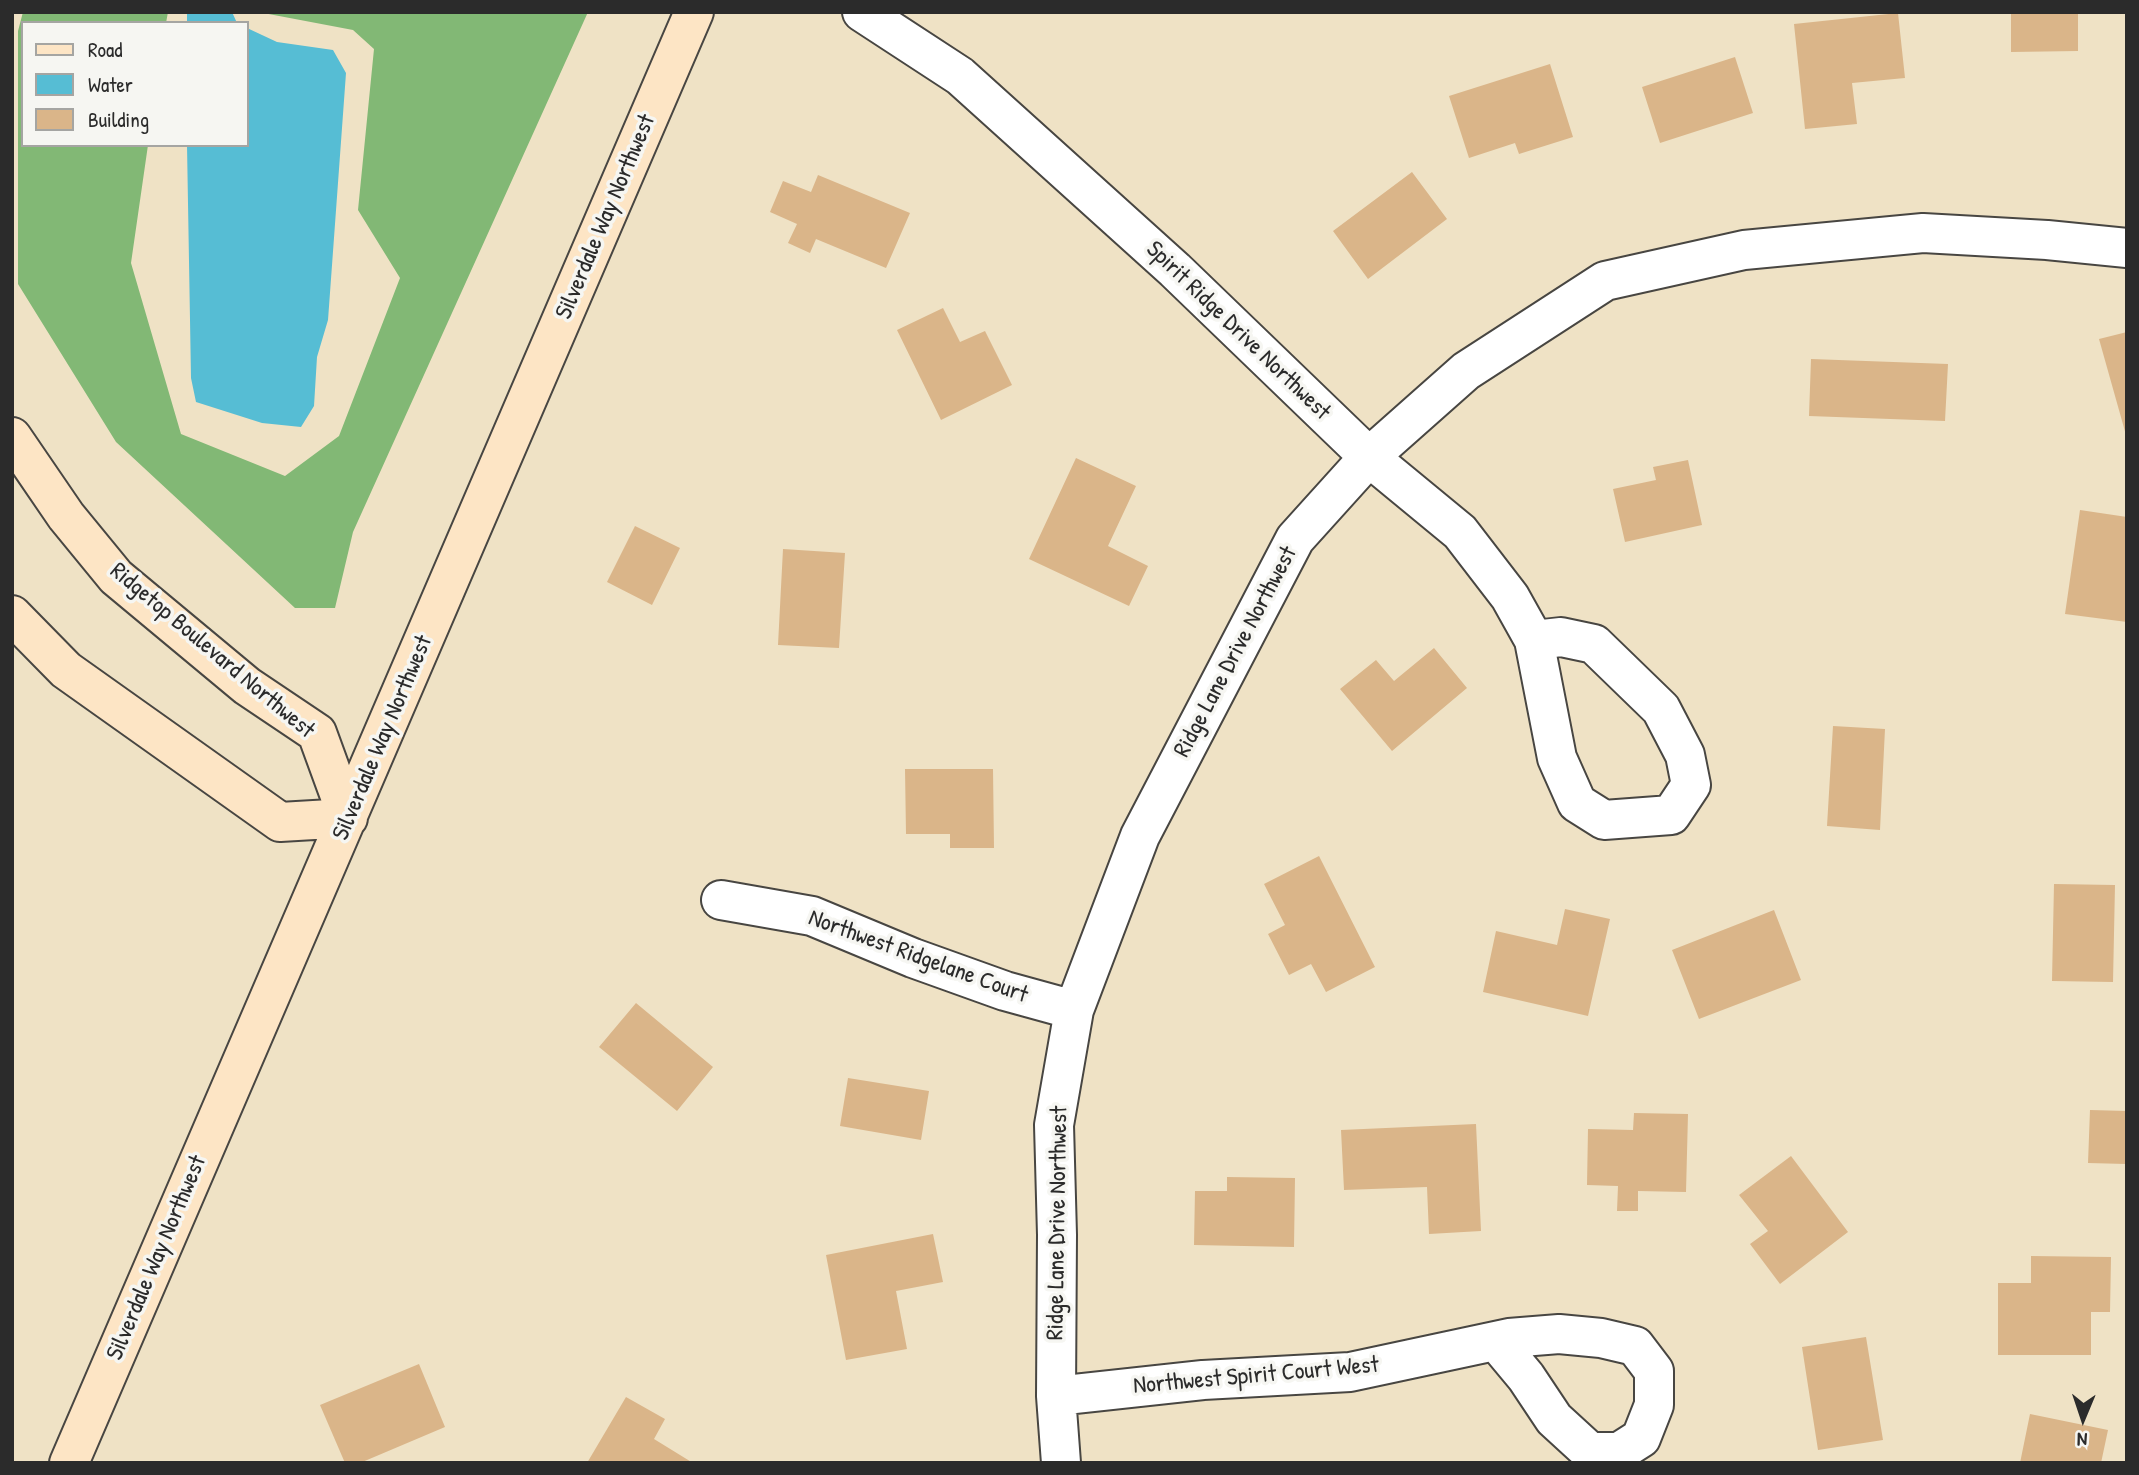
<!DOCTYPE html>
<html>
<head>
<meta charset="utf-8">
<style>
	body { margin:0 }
	#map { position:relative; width:2139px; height:1475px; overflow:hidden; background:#efe2c5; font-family:"Patrick Hand",sans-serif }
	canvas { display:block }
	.frame { position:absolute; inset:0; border:14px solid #2b2b2b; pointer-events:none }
	.legend { position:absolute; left:21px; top:21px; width:228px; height:126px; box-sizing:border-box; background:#f6f6f2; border:2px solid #a5a5a2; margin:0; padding:9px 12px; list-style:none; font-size:21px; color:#2b2b2b }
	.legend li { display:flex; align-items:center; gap:14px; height:35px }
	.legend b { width:35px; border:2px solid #a5a5a2 }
	.north { position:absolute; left:2048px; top:1384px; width:70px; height:70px; -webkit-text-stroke:5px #f6f6f2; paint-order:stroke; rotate:182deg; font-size:19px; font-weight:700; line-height:28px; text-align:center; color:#2b2b2b }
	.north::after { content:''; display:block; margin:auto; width:24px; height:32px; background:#2b2b2b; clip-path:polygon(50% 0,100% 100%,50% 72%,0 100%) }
</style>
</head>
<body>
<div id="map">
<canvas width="2139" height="1475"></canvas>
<div class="frame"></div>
<ul class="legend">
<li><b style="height:9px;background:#fde5c5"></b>Road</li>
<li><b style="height:19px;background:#56bdd4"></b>Water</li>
<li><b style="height:19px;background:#dab589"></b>Building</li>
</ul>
<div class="north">N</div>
</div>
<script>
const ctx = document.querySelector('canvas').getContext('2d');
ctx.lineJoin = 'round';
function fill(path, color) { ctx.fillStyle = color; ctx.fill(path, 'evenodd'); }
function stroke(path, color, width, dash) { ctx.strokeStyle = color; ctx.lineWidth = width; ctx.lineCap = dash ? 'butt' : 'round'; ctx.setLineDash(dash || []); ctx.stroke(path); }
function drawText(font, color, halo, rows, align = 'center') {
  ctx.font = font + ' "Patrick Hand",sans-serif'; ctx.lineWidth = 7; ctx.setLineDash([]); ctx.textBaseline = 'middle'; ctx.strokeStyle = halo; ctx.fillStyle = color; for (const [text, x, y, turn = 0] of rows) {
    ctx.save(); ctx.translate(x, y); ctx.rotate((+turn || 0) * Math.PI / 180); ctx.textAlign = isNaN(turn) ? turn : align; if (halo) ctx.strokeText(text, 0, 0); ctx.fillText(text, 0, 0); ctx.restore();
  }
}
fill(new Path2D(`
	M23 12H168L166 23H23V145H148L131 263 181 434 285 476 339 436 400 278 358 210 374 49 353 30 258 12H588L353 532 335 608H295L116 442 18 284V31Z`), '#82b875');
fill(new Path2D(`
	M187 12H232L237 23H187Z
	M247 28 277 42 333 50 346 73 328 320 317 357 314 406 301 427 262 423 196 402 191 378 187 145H247Z`), '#56bdd4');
fill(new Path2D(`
	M2011 12H2078V51L2011 52Z
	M1898 13 1905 78 1852 83 1857 124 1805 129 1794 24Z
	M1735 57 1753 113 1660 143 1642 87Z
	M1550 64 1573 137 1519 154 1515 143 1469 158 1449 96Z
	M1412 172 1447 219 1368 279 1333 231Z
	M818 175 910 213 886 268 816 239 810 253 788 243 797 224 770 212 783 181 811 192Z
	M943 308 960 342 985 331 1012 385 941 420 897 330Z
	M2127 332V435H2126L2099 339Z
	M1811 359 1948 364 1945 421 1809 416Z
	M1076 458 1136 486 1108 546 1148 566 1129 606 1029 559Z
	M1688 460 1702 525 1625 542 1613 489 1656 480 1653 467Z
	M2080 510 2127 517V622L2065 614Z
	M635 526 680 548 652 605 607 582Z
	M783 549 845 553 839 648 778 645Z
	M1434 648 1467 688 1392 751 1340 689 1376 660 1394 681Z
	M1833 726 1885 729 1880 830 1827 826Z
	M905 769H993L994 848H950V834H906Z
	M1319 856 1375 967 1326 992 1311 964 1289 975 1268 934 1285 925 1264 884Z
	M2054 884 2115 885 2113 982 2052 981Z
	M1565 909 1610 919 1588 1016 1483 992 1496 931 1557 945Z
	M1774 910 1801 980 1699 1019 1672 950Z
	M636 1003 713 1067 677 1111 599 1047Z
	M848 1078 929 1091 921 1140 840 1126Z
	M2090 1110 2127 1111 2126 1164 2088 1163Z
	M1634 1113 1688 1114 1686 1192 1638 1191V1211H1617L1618 1186 1587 1185 1588 1129 1633 1130Z
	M1476 1124 1481 1231 1429 1234 1427 1187 1344 1190 1341 1130Z
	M1791 1156 1848 1232 1780 1284 1750 1244 1768 1231 1739 1195Z
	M1227 1177 1295 1178 1294 1247 1194 1245 1195 1191H1227Z
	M933 1234 943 1282 896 1291 907 1349 846 1360 826 1255Z
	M2031 1256 2111 1257 2110 1312H2091V1355H1998V1283H2031Z
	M1866 1337 1883 1440 1818 1450 1802 1347Z
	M419 1364 445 1427 360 1463H345L320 1405Z
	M626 1397 665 1419 654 1439 693 1463H587Z
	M2030 1414 2108 1430 2101 1463H2020Z`), '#dab589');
const street = new Path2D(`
	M862 12 960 76 1175 270 1369 457 1460 532 1510 597 1534 640 1557 758 1577 803 1604 820 1671 815 1691 785 1685 755 1661 709 1594 644 1561 637 1534 640
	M721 900 812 916 913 958 1005 991 1074 1010
	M1056 1396 1203 1380 1350 1372 1509 1338 1559 1334 1601 1338 1635 1346 1654 1371V1405L1641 1438 1619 1452H1590L1554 1419 1526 1377 1496 1341
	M1061 1463 1056 1396 1057 1235 1054 1125 1074 1010 1140 836 1295 539 1369 457 1466 371 1605 281 1744 250 1923 233 2047 240 2127 248`);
const secondary = new Path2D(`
	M12 437 66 516 116 577 247 686 317 733 348 818
	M12 615 66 670 280 822 348 818
	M69 1463 694 12`);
stroke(street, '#484642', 42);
stroke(secondary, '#484642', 42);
stroke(street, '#fff', 38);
stroke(secondary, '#fde5c5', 38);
drawText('24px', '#2b2b2b', '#f6f6f2', [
	["Silverdale Way Northwest",606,217,-67],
	["Spirit Ridge Drive Northwest",1238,331,44],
	["Ridgetop Boulevard Northwest",212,651,40],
	["Ridge Lane Drive Northwest",1236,652,-62],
	["Silverdale Way Northwest",383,738,-67],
	["Northwest Ridgelane Court",918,957,20],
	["Ridge Lane Drive Northwest",1058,1223,-89],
	["Silverdale Way Northwest",157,1258,-67],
	["Northwest Spirit Court West",1256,1376,-5]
]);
</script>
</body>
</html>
